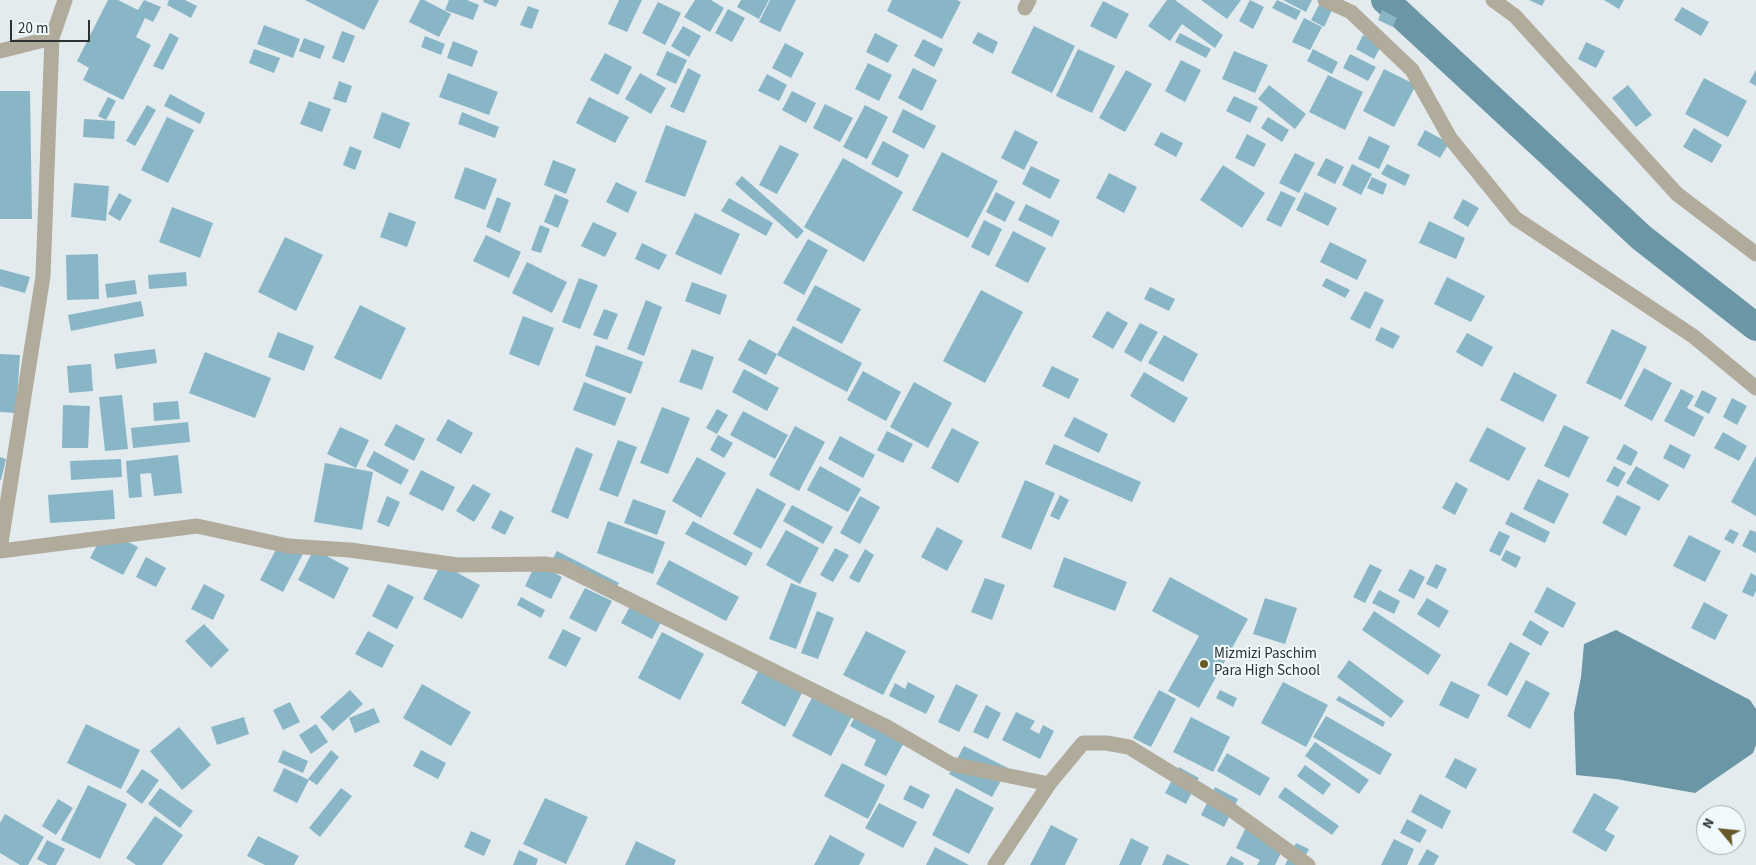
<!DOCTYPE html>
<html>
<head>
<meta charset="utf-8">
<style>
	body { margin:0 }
	#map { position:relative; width:1756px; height:865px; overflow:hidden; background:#e3ebef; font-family:"Source Sans 3",sans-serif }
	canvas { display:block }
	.north { position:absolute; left:1696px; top:805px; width:50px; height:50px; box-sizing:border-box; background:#f0f9fc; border:1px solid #a2a9ab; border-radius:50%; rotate:298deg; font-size:14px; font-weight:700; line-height:20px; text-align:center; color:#2d3132 }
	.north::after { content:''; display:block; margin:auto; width:18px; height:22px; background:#675926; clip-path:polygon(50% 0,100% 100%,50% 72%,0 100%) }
	.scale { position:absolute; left:10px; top:20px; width:80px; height:22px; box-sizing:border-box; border:2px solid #2d3132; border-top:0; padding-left:6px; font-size:15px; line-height:18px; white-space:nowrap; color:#2d3132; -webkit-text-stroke:4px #f0f9fc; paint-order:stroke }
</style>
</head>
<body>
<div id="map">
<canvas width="1756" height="865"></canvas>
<div class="north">N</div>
<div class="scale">20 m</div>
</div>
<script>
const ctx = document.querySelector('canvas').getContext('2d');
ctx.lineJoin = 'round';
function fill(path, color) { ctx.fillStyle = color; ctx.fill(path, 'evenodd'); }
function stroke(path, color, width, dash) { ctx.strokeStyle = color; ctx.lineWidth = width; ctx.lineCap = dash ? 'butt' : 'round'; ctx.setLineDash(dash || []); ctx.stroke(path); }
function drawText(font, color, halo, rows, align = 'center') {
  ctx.font = font + ' "Source Sans 3",sans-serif'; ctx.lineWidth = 4.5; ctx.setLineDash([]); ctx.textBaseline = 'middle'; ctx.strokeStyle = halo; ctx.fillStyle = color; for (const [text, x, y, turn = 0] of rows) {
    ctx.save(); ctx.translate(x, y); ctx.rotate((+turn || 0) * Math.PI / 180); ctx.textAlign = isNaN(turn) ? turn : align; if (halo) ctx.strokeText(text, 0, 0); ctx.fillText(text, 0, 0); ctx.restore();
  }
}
fill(new Path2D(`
	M1616 630 1750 700 1756 709V745L1753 753 1695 793 1616 779 1576 775 1574 713 1581 677 1584 644Z`), '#6a96a6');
stroke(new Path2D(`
	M1385 0 1642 238 1756 327`), '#6a96a6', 28);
fill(new Path2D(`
	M108 0H118L138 10 144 0 161 7 153 22 145 18 136 37 151 45 123 100 83 80 89 68 77 61Z
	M169 0H185L197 6 191 18 167 5Z
	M305 0H379L364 30Z
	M420 0H424L451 14 439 37 409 22Z
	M449 0H467L479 5 473 20 445 10Z
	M484 0H499L496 7 483 2Z
	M619 0H642L627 32 608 24Z
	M695 0H711L724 8 710 32 684 17Z
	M741 0H769L759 19 737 7Z
	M770 0H796L780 32 759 22Z
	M892 0H957L961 2 942 39 887 11Z
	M1167 0H1175L1223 35 1215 48 1182 24 1170 41 1148 26Z
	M1201 0H1241L1227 19Z
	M1250 0 1264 7 1253 29 1239 21Z
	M1277 0 1301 11 1296 20 1272 8Z
	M1283 0H1312L1306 12Z
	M1529 0H1545L1542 6Z
	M1604 0H1624L1619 9Z
	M1103 1 1129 14 1116 39 1090 26Z
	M1321 1 1333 8 1324 27 1311 20Z
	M658 2 681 13 665 45 642 33Z
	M528 6 539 10 532 29 520 25Z
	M1682 7 1709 22 1701 36 1674 20Z
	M728 9 745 18 732 42 715 33Z
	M1382 10 1397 18 1393 27 1378 20Z
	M1304 18 1322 27 1310 50 1292 42Z
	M264 25 300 39 293 58 257 44Z
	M683 26 701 36 689 57 671 46Z
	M1034 26 1075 46 1052 93 1011 73Z
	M342 31 355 36 344 63 332 58Z
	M978 32 998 42 993 54 972 43Z
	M170 33 179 38 163 70 153 66Z
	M875 33 898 45 888 63 866 52Z
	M1180 33 1211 49 1206 58 1175 42Z
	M1363 35 1382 44 1374 59 1356 49Z
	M425 36 445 44 441 55 421 47Z
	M304 38 325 46 320 59 299 51Z
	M923 39 943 49 934 67 914 56Z
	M453 41 478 51 472 67 447 58Z
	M1586 42 1605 51 1596 68 1578 59Z
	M785 43 804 53 791 78 772 68Z
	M254 49 280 58 274 73 249 63Z
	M1078 49 1115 66 1092 113 1056 96Z
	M1313 49 1338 62 1332 74 1307 61Z
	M667 51 687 60 676 84 656 75Z
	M1234 51 1268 65 1255 93 1222 79Z
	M605 53 632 67 618 95 590 80Z
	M1350 54 1376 67 1368 81 1343 68Z
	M1181 60 1201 70 1185 102 1165 91Z
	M868 63 892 75 879 101 855 89Z
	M688 68 701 75 684 113 670 107Z
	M913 68 937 80 922 111 898 98Z
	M1384 69 1416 85 1394 127 1363 111Z
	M1126 70 1152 84 1125 132 1099 118Z
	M1756 70V86L1749 82Z
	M448 73 498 92 489 115 439 97Z
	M640 73 666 88 651 114 625 99Z
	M767 74 787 85 779 101 758 91Z
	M1328 75 1363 92 1345 130 1309 112Z
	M1704 78 1747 101 1728 137 1685 114Z
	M339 81 352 86 346 103 333 99Z
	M1269 85 1306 114 1295 129 1258 99Z
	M1628 85 1652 115 1636 127 1612 98Z
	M0 91H30L32 219H0Z
	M792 91 816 103 806 123 782 110Z
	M170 94 205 113 200 124 164 106Z
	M1234 96 1258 107 1250 123 1226 111Z
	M108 97 116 101 106 120 98 116Z
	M589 97 629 117 615 143 576 123Z
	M309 101 331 109 322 132 300 124Z
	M825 104 853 118 840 142 813 128Z
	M147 105 156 110 135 146 126 141Z
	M865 105 888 117 867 159 843 147Z
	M903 109 936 126 924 149 892 132Z
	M382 112 410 123 400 149 373 138Z
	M462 112 499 127 495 138 458 124Z
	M167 117 194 130 168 183 141 170Z
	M1268 117 1289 130 1282 142 1261 128Z
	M84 119 115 121 114 139 83 137Z
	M666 125 707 141 685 197 645 182Z
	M1694 128 1722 145 1712 163 1683 147Z
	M1015 130 1038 142 1024 170 1001 158Z
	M1425 130 1449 143 1440 158 1417 145Z
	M1161 132 1183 143 1176 157 1154 145Z
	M1247 134 1266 144 1254 167 1235 158Z
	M1369 136 1390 146 1379 169 1358 159Z
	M883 141 909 155 898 178 871 164Z
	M780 145 799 154 777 194 759 185Z
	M350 146 362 151 355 170 343 165Z
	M942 152 998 181 968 238 912 210Z
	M1295 153 1315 163 1299 193 1279 183Z
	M843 158 903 192 864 262 804 227Z
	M1326 158 1344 167 1335 184 1317 175Z
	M553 160 576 169 566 194 544 185Z
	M1352 164 1372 174 1361 195 1342 185Z
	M1387 164 1410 175 1405 186 1381 174Z
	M1223 165 1265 193 1242 228 1200 200Z
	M1031 166 1060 180 1050 199 1022 184Z
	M465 167 497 179 485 210 454 198Z
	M1109 173 1137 187 1124 213 1096 198Z
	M742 176 804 231 797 239 735 184Z
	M1372 177 1387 184 1383 195 1367 188Z
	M616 182 637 192 628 213 606 202Z
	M74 183 109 186 106 221 71 217Z
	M1281 191 1296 198 1281 227 1266 220Z
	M996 192 1015 202 1005 222 986 212Z
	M1305 192 1337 208 1328 226 1296 210Z
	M119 193 132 200 120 221 108 214Z
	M555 194 569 200 558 228 544 222Z
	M497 197 511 203 500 233 486 227Z
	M729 198 773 223 766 236 721 211Z
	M1463 199 1479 208 1468 227 1453 218Z
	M1026 204 1060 221 1052 237 1018 220Z
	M172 207 213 223 200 258 159 242Z
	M389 212 416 222 407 247 380 237Z
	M695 213 740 234 721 275 675 254Z
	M984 220 1002 229 989 256 971 247Z
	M1429 221 1465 238 1456 259 1419 243Z
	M593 222 617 233 605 257 581 246Z
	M540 225 550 229 541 253 531 250Z
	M1013 231 1046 248 1028 283 995 266Z
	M486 235 521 252 509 278 473 261Z
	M285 237 323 255 296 311 258 292Z
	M808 239 828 250 804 295 783 283Z
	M1330 242 1367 260 1357 280 1320 262Z
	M642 243 667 255 659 270 635 259Z
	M98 254 99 299 67 300 66 255Z
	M527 262 567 282 552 313 512 293Z
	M0 269 30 277 25 293 0 286Z
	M186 272 187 286 149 289 148 275Z
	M1447 277 1485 296 1471 322 1434 304Z
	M579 278 598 285 580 329 562 322Z
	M1326 278 1350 290 1345 298 1322 286Z
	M135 280 137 294 107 298 105 284Z
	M692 282 727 295 720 315 685 301Z
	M815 285 861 309 842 344 796 320Z
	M1150 287 1175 299 1169 311 1144 299Z
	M981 290 1023 312 985 383 943 361Z
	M1365 291 1384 300 1370 329 1350 319Z
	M646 300 662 307 644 356 627 349Z
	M141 301 144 316 71 331 68 315Z
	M360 305 406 328 381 380 334 358Z
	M604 309 618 314 607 340 593 335Z
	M1107 311 1128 323 1113 349 1092 337Z
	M523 316 554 328 539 366 509 354Z
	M1140 323 1158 332 1141 362 1124 352Z
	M793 326 862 363 847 392 777 355Z
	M1381 327 1400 336 1393 349 1375 340Z
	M1612 329 1647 347 1621 400 1586 383Z
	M278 332 314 346 304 371 268 357Z
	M1467 333 1493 347 1482 367 1456 352Z
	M1164 335 1198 354 1183 382 1148 363Z
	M749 339 777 354 766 375 738 360Z
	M596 345 643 362 631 394 585 376Z
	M155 349 157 363 116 369 114 354Z
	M692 349 714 357 702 390 679 382Z
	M205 352 271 378 255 418 189 393Z
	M0 354 20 355 16 413 0 412Z
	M91 364 93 391 69 393 67 366Z
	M1052 366 1079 379 1069 399 1042 386Z
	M1644 368 1672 383 1652 421 1624 406Z
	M744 369 779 388 767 411 732 392Z
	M863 371 901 392 886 421 847 400Z
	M1144 372 1188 398 1174 423 1130 396Z
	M1514 372 1557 395 1543 422 1500 400Z
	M584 382 626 398 615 426 573 410Z
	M914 382 952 403 928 448 890 427Z
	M1681 389 1694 396 1687 408 1704 417 1694 437 1664 421Z
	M1702 390 1717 398 1709 414 1694 406Z
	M122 395 128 449 105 451 99 397Z
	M1732 398 1747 406 1737 425 1723 417Z
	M178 401 180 419 154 421 153 403Z
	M63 405 90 406 88 448H62Z
	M662 407 690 418 668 474 640 463Z
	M717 409 728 415 717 434 706 428Z
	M743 411 788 435 775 459 730 435Z
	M1074 417 1108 434 1099 453 1064 436Z
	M448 419 473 433 461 454 436 440Z
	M188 422 190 442 133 448 131 428Z
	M396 424 425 439 414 461 384 445Z
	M1564 425 1589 437 1569 478 1544 466Z
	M795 426 825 442 799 491 769 475Z
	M340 427 369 440 356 468 327 454Z
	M1487 427 1526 448 1509 481 1469 461Z
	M952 428 979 442 958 483 931 468Z
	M887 431 913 444 903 463 877 450Z
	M1723 432 1747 446 1739 461 1714 448Z
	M718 435 733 443 724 458 710 450Z
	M840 436 875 455 863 478 828 459Z
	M618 440 637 447 618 497 599 490Z
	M1054 444 1141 482 1132 502 1045 464Z
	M1624 444 1638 452 1631 466 1616 459Z
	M1670 444 1691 455 1684 469 1663 458Z
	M576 447 593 454 568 519 551 512Z
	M374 451 409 470 401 485 366 466Z
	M178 455 182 493 154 496 151 473 140 474 142 497 129 498 126 461Z
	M1756 456V516L1731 502Z
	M0 457 6 459 1 480H0Z
	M697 457 726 473 701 518 672 501Z
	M121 459 122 477 71 480 70 461Z
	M325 463 373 472 362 530 314 522Z
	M820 466 861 489 848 512 807 490Z
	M1614 466 1626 473 1618 487 1606 481Z
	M1636 466 1669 485 1659 501 1626 483Z
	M421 470 455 487 443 511 409 494Z
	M1538 479 1569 494 1554 524 1523 509Z
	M1025 480 1055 493 1031 550 1001 537Z
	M1456 482 1468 489 1455 515 1442 508Z
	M473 484 491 494 474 522 456 511Z
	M757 488 786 504 761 549 733 534Z
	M113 490 115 519 50 523 48 495Z
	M1060 495 1069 500 1059 520 1050 516Z
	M1617 495 1641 507 1626 536 1602 523Z
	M387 496 400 502 389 527 377 522Z
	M860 496 880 507 860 544 840 533Z
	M633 499 666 511 657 535 624 523Z
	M792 505 833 527 823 544 783 521Z
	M500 510 514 517 505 535 491 528Z
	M1511 512 1550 532 1545 543 1505 524Z
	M608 521 665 542 653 574 597 553Z
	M693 521 753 553 746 566 685 534Z
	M937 527 963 541 947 571 921 557Z
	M1730 529 1739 533 1733 544 1724 539Z
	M105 530 138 547 123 575 90 558Z
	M786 530 819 548 800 584 766 565Z
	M1750 530 1756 532V553L1742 546Z
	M1499 531 1510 536 1500 556 1489 551Z
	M1689 535 1721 551 1705 582 1673 566Z
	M282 538 305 550 283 592 260 580Z
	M835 548 849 555 833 582 820 575Z
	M314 549 349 568 334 599 298 580Z
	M865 549 874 555 859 583 849 578Z
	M1506 550 1521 557 1516 568 1501 560Z
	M557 551 619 583 611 597 549 565Z
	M146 557 166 568 156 587 136 577Z
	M1064 557 1127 582 1115 611 1053 587Z
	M669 560 739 597 726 621 656 584Z
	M536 563 562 577 551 599 525 586Z
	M441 564 480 585 462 619 423 599Z
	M1370 564 1382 570 1365 603 1353 597Z
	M1436 564 1447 569 1437 589 1426 584Z
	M1410 569 1425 577 1414 599 1398 591Z
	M1751 573 1756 576V591L1753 597 1742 592Z
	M1170 577 1248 619 1199 708 1168 691 1199 636 1152 611Z
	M985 578 1005 585 992 620 971 612Z
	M791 583 817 593 796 649 769 639Z
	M204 584 225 595 213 620 191 609Z
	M388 584 414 597 397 629 372 616Z
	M1547 587 1576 603 1563 628 1534 612Z
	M585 588 612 601 596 632 569 618Z
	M1379 590 1400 601 1394 614 1372 603Z
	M521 597 545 610 541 618 517 605Z
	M635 597 666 613 652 639 621 623Z
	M1265 598 1297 608 1285 644 1253 634Z
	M1427 598 1449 611 1439 628 1417 614Z
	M1704 602 1728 615 1715 640 1691 628Z
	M817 611 834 618 818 659 801 653Z
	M1374 611 1441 655 1428 675 1362 630Z
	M1530 620 1549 632 1541 646 1522 635Z
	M204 624 229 650 211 668 185 641Z
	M563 629 581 638 566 667 548 658Z
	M368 631 394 645 382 668 355 654Z
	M866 631 906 651 883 695 843 675Z
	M662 632 704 654 680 700 638 678Z
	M1510 642 1530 653 1507 696 1487 685Z
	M1349 660 1404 701 1391 718 1337 677Z
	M761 666 804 689 785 727 741 703Z
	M1526 680 1550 693 1530 729 1507 716Z
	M1451 681 1480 695 1468 719 1439 705Z
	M908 682 935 696 926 714 889 696 895 683 905 689Z
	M1283 682 1328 705 1306 747 1261 723Z
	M422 684 471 712 451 746 403 718Z
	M956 684 978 695 959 732 938 722Z
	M817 688 856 709 831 756 792 736Z
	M350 690 363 704 333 731 320 717Z
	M1159 690 1176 699 1151 747 1133 738Z
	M1220 690 1237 698 1233 707 1216 698Z
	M1339 696 1385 722 1383 727 1336 700Z
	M290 702 300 722 283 730 273 710Z
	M986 705 1001 713 988 739 973 732Z
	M860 707 909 733 886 776 864 765 876 740 850 726Z
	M374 708 380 722 355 733 349 718Z
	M1016 712 1035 721 1030 729 1039 734 1043 725 1054 731 1040 759 1002 740Z
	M1326 716 1392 754 1380 775 1313 737Z
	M244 717 249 734 217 745 211 727Z
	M1191 717 1230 737 1213 772 1173 752Z
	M86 724 140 750 121 789 67 763Z
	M316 724 328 742 311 754 299 735Z
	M179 727 211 765 182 790 150 751Z
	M1315 742 1369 780 1359 794 1305 756Z
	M964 746 1008 768 992 797 949 774Z
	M283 750 308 761 303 773 278 762Z
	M331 750 339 757 317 785 308 779Z
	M421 750 446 763 438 779 413 766Z
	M1227 753 1270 778 1260 796 1217 771Z
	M1455 758 1477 769 1466 789 1445 777Z
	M842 763 885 785 868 819 824 796Z
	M1305 765 1331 784 1323 795 1297 776Z
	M1179 767 1199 778 1186 804 1165 793Z
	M284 768 309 780 297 803 273 791Z
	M142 769 159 780 142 804 126 792Z
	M88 785 127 804 100 859 61 840Z
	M910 785 930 795 923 809 903 799Z
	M1215 787 1238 799 1224 827 1201 815Z
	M1285 787 1339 826 1332 835 1278 797Z
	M160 788 193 811 180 828 148 804Z
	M341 788 352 796 320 837 309 828Z
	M956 788 994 808 969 854 932 835Z
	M1594 793 1619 807 1605 830 1615 836 1606 852 1572 832Z
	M1420 794 1451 811 1442 829 1411 812Z
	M545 798 588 817 566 864 523 844Z
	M58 799 73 808 56 835 42 826Z
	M879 803 917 822 903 848 865 828Z
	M5 814 44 837 28 865H20L0 853V823Z
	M155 816 183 835 162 865H136L126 858Z
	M1407 819 1427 830 1420 843 1400 833Z
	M1051 825 1078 839 1065 865H1030Z
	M1245 829 1283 849 1275 865H1257L1260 860 1236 848Z
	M471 831 491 840 484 856 464 847Z
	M830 835 865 854 859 865H814Z
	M258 836 299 856 294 865H265L247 856Z
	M1131 838 1149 847 1141 865H1119Z
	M1394 839 1414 849 1407 865H1381Z
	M47 840 65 849 56 865H48L37 859Z
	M636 841 676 860 674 865H625Z
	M1296 843 1309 849 1301 865H1285Z
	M935 847 969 865H926Z
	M1427 849 1439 856 1434 865H1418Z
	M519 850 538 859 536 865H513Z
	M1167 854 1190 865H1162Z
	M1231 856 1244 863 1243 865H1226Z`), '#89b6c6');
stroke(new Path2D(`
	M1325 0 1351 12 1412 70 1450 138 1515 218 1693 336 1756 388
	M1493 0 1515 16 1677 194 1756 254
	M1025 8 1029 0
	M0 51 52 38
	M0 549 43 276 52 38 65 0
	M0 551 197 526 288 546 350 550 458 565 545 564 563 567 887 727 951 764 1049 784 1083 743H1106L1129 747 1230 809 1308 865
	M995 865 1049 784`), '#b0ab9b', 15);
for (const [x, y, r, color] of [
	[1204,664,5,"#675926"]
]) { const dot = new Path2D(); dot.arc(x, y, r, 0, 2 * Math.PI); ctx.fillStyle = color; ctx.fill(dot); stroke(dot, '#f0f9fc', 2); }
drawText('15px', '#2d3132', '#f0f9fc', [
	["Mizmizi Paschim",1214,655],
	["Para High School",1214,672]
], 'left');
</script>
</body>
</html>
